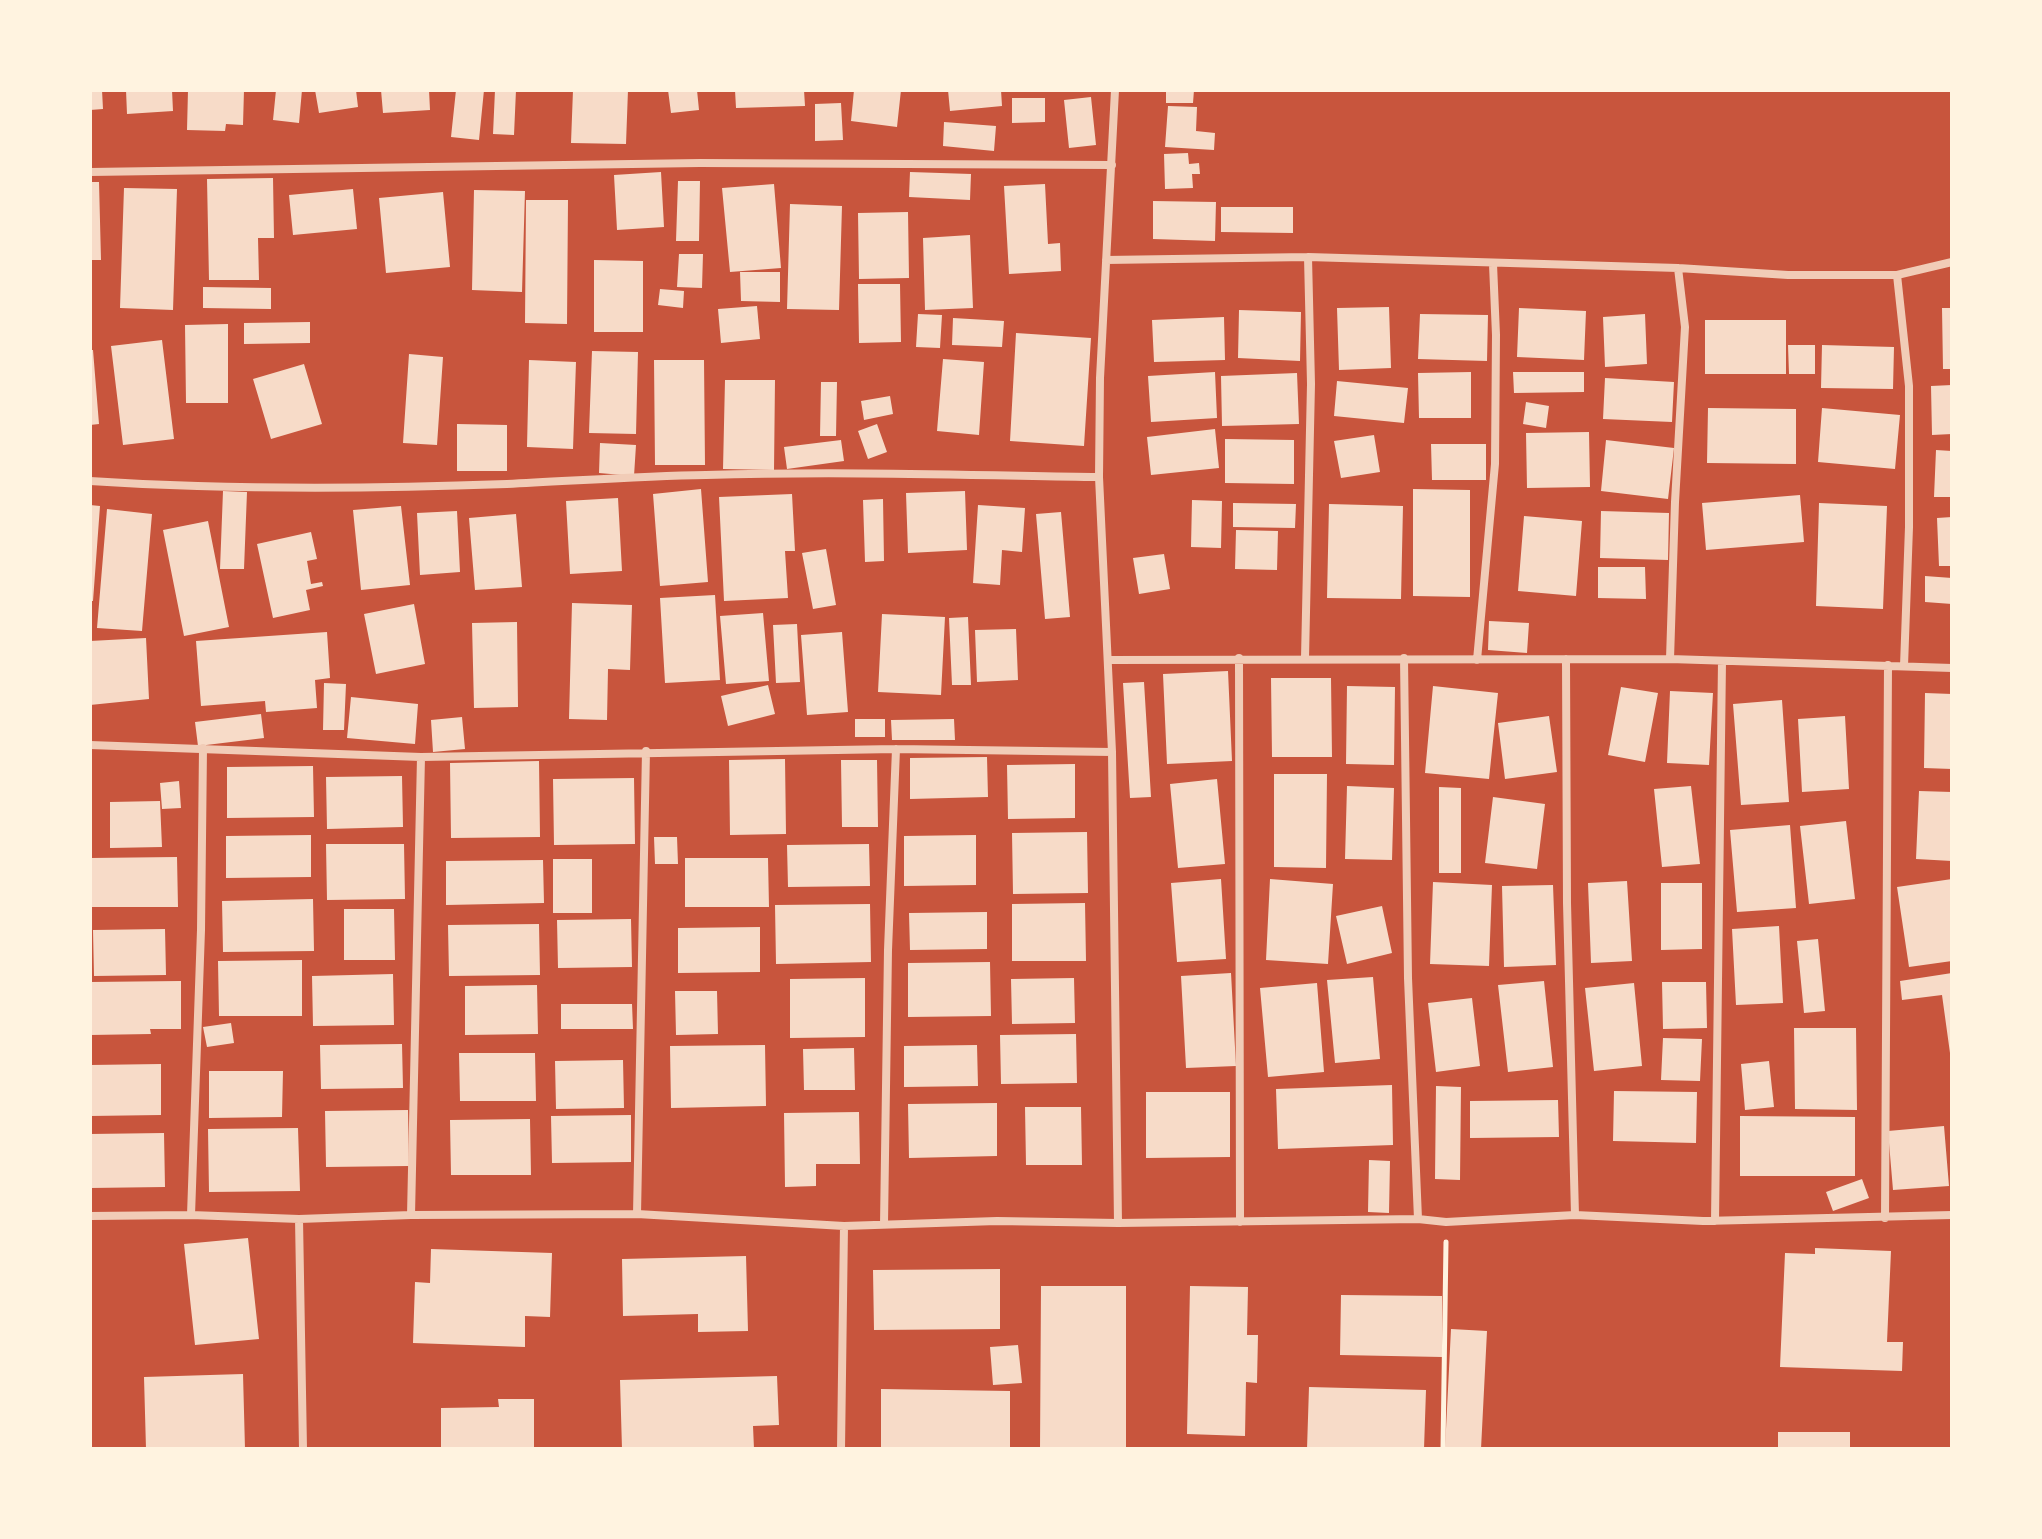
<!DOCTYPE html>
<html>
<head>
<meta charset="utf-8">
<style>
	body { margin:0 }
	#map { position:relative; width:2042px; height:1539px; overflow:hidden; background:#c8553d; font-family:Quicksand,sans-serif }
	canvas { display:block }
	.frame { position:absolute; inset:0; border:92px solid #fff3e0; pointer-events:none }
</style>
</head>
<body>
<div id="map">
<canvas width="2042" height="1539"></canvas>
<div class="frame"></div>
</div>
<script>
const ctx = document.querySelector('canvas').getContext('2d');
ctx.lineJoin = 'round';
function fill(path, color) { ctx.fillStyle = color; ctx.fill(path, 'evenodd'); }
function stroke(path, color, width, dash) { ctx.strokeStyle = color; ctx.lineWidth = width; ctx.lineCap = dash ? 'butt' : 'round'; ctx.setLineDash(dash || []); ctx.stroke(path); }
fill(new Path2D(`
	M90 90H102L103 109 90 110Z
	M126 90H172L173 111 127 114Z
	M188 90H244L243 125 226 124 225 131 187 130Z
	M276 90H302L299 123 273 120Z
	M315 90H356L358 107 319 113Z
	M381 90H429L430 110 383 113Z
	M456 90H484L479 140 451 137Z
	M495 90H516L514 135 493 134Z
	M573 90H628L626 144 571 143Z
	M668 90H697L699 110 671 113Z
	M735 90H804L805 106 736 108Z
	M854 90H901L897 127 851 121Z
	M948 90H1001L1002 106 950 111Z
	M1166 90H1194L1193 103H1166Z
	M1091 97 1096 145 1069 148 1064 100Z
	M1012 98H1045V122L1012 123Z
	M841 103 843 140 815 141V104Z
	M1168 106 1197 107 1196 131 1215 133 1214 150 1165 147Z
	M944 122 996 126 994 151 943 146Z
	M1188 153 1189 164 1199 163 1200 174H1192L1193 188 1165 189 1164 154Z
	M661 172 664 227 617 230 614 175Z
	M910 172 971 174 970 200 909 197Z
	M273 178 274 238H258L259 280H209L207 179Z
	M678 181H700L699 241H676Z
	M90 182H99L101 260H90Z
	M774 184 781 268 730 272 722 188Z
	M1045 184 1048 244 1060 243 1061 271 1009 274 1004 186Z
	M124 188 177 189 173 310 120 308Z
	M353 189 357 229 293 235 289 195Z
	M474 190 525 191 522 292 472 290Z
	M443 192 450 267 386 273 379 198Z
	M526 200H568L567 324 525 323Z
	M1153 201 1216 202 1215 241 1153 239Z
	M790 204 842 206 839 310 787 309Z
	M1221 207H1293V233L1221 232Z
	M908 212 909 278 859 279 858 213Z
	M970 235 973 308 925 310 923 238Z
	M679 254H703L702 288 677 287Z
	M594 260 643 261V332H594Z
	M740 272H780V302L741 301Z
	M858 284H900L901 342 859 343Z
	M203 287 271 288V309L203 308Z
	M660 289 684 291 683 308 658 305Z
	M757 306 760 339 721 343 718 309Z
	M1389 307 1391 368 1339 370 1337 308Z
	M1519 308 1586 311 1584 360 1517 357Z
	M1942 308H1952V369H1943Z
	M1239 310 1301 312 1300 361 1238 358Z
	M918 314 942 315 940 348 916 347Z
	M1420 314 1488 315 1487 361 1418 359Z
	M1645 314 1647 364 1605 367 1603 317Z
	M1224 317 1225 360 1154 362 1152 320Z
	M953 318 1004 321 1002 347 952 345Z
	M1705 320H1786V374H1705Z
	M310 322V343L244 344V323Z
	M228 324V403H186L185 325Z
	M1016 333 1091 338 1084 446 1010 441Z
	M162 340 174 439 123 445 111 346Z
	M1788 345H1815V374H1789Z
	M1822 345 1894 347 1893 389 1821 388Z
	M90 350H93L99 424 90 425Z
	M592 351 638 352 636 434 589 433Z
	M409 354 443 357 437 445 403 443Z
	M943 359 984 362 979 435 937 431Z
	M529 360 576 362 573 449 527 447Z
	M654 360H704L705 465H655Z
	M304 364 322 424 271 439 253 379Z
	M1215 372 1217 418 1151 422 1148 376Z
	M1471 372V418H1419L1418 373Z
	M1513 372H1584V392L1514 393Z
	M1297 373 1299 424 1222 426 1221 376Z
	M1605 378 1674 382 1672 422 1603 419Z
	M725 380H775L774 470 723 469Z
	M1337 381 1408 388 1404 423 1334 416Z
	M821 382H837L836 436H820Z
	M1952 385V434L1932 435 1931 386Z
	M890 396 893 414 864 420 861 401Z
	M1526 402 1549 406 1546 428 1523 424Z
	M1708 408 1796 409V464L1707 463Z
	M1822 408 1900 415 1895 469 1818 462Z
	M457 424 507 425V471H457Z
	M877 424 887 452 868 459 858 431Z
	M1215 429 1219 468 1151 475 1147 437Z
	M1589 432 1590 487 1527 488 1526 433Z
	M1374 435 1380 472 1341 478 1334 441Z
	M1225 439 1294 440V484L1225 483Z
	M841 440 844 461 787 469 784 447Z
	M1606 440 1674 448 1668 499 1601 491Z
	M600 443 636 445 634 476 599 473Z
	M1431 444H1486V480H1432Z
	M1936 450 1952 451V497H1934Z
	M701 489 708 582 660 586 653 494Z
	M1413 489 1470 490V597L1413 596Z
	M223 491 247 492 244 569H220Z
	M965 491 967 550 908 553 906 493Z
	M792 494 795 551H785L788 598 724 601 719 497Z
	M1800 495 1804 542 1706 550 1702 503Z
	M618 498 622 571 570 574 566 501Z
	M883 499 884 561 865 562 863 500Z
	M1192 500 1222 501 1221 548 1191 547Z
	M1233 503 1296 504 1295 528 1233 527Z
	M1819 503 1887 506 1883 609 1816 606Z
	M1329 504 1403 506 1401 599 1327 598Z
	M90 505 100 506 93 601H90Z
	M978 505 1025 508 1022 552 1002 550 1000 585 973 583Z
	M401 506 410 585 361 590 353 510Z
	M107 509 152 514 142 631 97 628Z
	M457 511 460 572 420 575 417 513Z
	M1601 511 1669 513 1668 560 1600 558Z
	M1061 512 1070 617 1045 619 1036 514Z
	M516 514 522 587 475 590 469 518Z
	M1524 516 1582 521 1576 596 1518 591Z
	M1952 517V566H1939L1937 518Z
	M208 521 229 627 184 636 163 530Z
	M1236 530 1278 531 1277 570 1235 569Z
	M311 532 317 559 307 561 311 584 322 582 323 586 306 590 310 610 273 618 257 544Z
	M826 549 836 605 813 609 802 553Z
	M1164 554 1170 589 1139 594 1133 558Z
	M1598 567H1645L1646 599 1598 598Z
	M1925 576 1952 578V604L1925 602Z
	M715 595 720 680 665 683 660 598Z
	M572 603 632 605 630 670 608 669 607 720 569 719Z
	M414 604 425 664 376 674 364 614Z
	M763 613 769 681 726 684 720 616Z
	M882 614 945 617 941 695 878 692Z
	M968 617 971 685H952L949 618Z
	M1489 621 1529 623 1527 653 1488 650Z
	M517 622 518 707 474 708 472 623Z
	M797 624 800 682 776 683 773 625Z
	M1016 629 1018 680 977 682 975 630Z
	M327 632 330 678 315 680 317 708 266 712 265 701 201 706 196 641Z
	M842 632 848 712 807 715 801 635Z
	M146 638 149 699 90 705V641Z
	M1228 671 1232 761 1167 764 1163 674Z
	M1271 678H1331L1332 757H1272Z
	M1144 682 1151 797 1130 798 1123 683Z
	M324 683 346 684 344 730H323Z
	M768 685 775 714 728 726 721 696Z
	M1347 686 1395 687 1394 765 1346 764Z
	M1433 686 1498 693 1489 779 1425 773Z
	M1621 687 1658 693 1645 762 1608 755Z
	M1670 691 1713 693 1709 765 1667 763Z
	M1925 693 1952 694V769L1924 768Z
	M351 697 418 704 415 744 347 738Z
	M1782 700 1789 802 1741 805 1733 704Z
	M261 714 264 738 198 746 195 722Z
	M1549 716 1557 772 1505 779 1498 723Z
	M1845 716 1849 789 1802 792 1798 719Z
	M462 717 465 749 433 752 431 720Z
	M855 719H885V737H855Z
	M954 719 955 740H892L891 720Z
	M987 757 988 797 910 799V758Z
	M785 759 786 834 730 835 729 760Z
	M841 760H877L878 827H842Z
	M539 761 540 837 451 838 450 763Z
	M1075 764V818L1008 819 1007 765Z
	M313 766 314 817 227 818V767Z
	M1274 774H1327L1326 868 1274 867Z
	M402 776 403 827 327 829 326 777Z
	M634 778 635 844 554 845 553 779Z
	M1217 779 1225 864 1178 868 1170 784Z
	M179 781 181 808 162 809 160 783Z
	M1347 786 1394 788 1392 860 1345 859Z
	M1691 786 1700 864 1662 867 1654 789Z
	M1439 787 1461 788V873H1439Z
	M1919 791 1952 792V861L1916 859Z
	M1493 797 1545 804 1537 869 1485 863Z
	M160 801 162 847 110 848V802Z
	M1846 821 1855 899 1809 904 1800 826Z
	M1790 825 1796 908 1737 912 1730 830Z
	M1087 832 1088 893 1013 894 1012 833Z
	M311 835V877L226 878V836Z
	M976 835V885L904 886V836Z
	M654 837H677L678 864H655Z
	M326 844H404L405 899 327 900Z
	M869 844 870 886 788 887 787 845Z
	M177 857 178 907H90V858Z
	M685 858H768L769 907H685Z
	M553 859H592V913H553Z
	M543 860 544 903 446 905V861Z
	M1221 879 1226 959 1177 962 1171 883Z
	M1270 879 1333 884 1328 964 1266 960Z
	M1952 879V961L1909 967 1897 887Z
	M1627 881 1632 961 1591 963 1588 883Z
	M1433 882 1492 885 1489 966 1430 964Z
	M1661 883H1702V949L1661 950Z
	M1553 885 1556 965 1504 967 1502 886Z
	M313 899 314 951 223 952 222 901Z
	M1085 903 1086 961H1012V904Z
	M870 904 871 962 776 964 775 905Z
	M1382 906 1392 953 1347 964 1336 916Z
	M344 909H394L395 960H344Z
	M987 912V949L910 950 909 913Z
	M631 919 632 967 558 968 557 920Z
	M539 924 540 975 449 976 448 925Z
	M1779 926 1783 1003 1736 1005 1732 929Z
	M760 927V972L678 973V928Z
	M165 929 166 975 94 976 93 930Z
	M1818 939 1825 1011 1804 1013 1797 941Z
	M302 960V1016H219L218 961Z
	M990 962 991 1016 908 1017V963Z
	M1231 973 1236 1066 1186 1068 1181 976Z
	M1952 973V1053H1950L1942 995 1902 1000 1900 981Z
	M393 974 394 1025 313 1026 312 976Z
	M1373 977 1380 1059 1335 1063 1327 980Z
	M865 978V1037L790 1038V979Z
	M1074 978 1075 1023 1012 1024 1011 979Z
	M181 981V1029H150L151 1034 90 1035V982Z
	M1544 981 1553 1067 1508 1072 1498 985Z
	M1662 982H1706L1707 1028 1663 1029Z
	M1317 983 1324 1072 1268 1077 1260 988Z
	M1634 983 1642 1066 1594 1071 1585 988Z
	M537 985 538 1034 465 1035V986Z
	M675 991H717L718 1034 676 1035Z
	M1472 998 1480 1066 1436 1072 1428 1003Z
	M561 1004H632L633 1029H561Z
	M231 1023 234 1043 207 1047 203 1027Z
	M1794 1028H1856L1857 1110 1795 1109Z
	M1076 1034 1077 1083 1001 1084 1000 1035Z
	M1663 1038 1702 1039 1700 1081 1661 1080Z
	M402 1044 403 1088 321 1089 320 1045Z
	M765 1045 766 1106 671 1108 670 1046Z
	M977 1045 978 1086 904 1087V1046Z
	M854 1048 855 1090H804L803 1049Z
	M459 1053H535L536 1101H460Z
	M623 1060 624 1108 556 1109 555 1061Z
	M1769 1061 1774 1107 1745 1110 1741 1064Z
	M161 1064V1115L90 1116V1065Z
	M209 1071H283L282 1117 209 1118Z
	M1392 1085 1393 1145 1278 1149 1276 1089Z
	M1436 1086 1461 1087 1460 1180 1435 1179Z
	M1614 1091 1697 1092 1696 1143 1613 1141Z
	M1146 1092H1230V1157L1146 1158Z
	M1558 1100 1559 1137 1470 1138V1101Z
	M997 1103V1156L909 1158 908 1104Z
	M1025 1107H1081L1082 1165H1026Z
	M408 1110 409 1166 326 1167 325 1111Z
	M859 1112 860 1164H816V1186L785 1187 784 1113Z
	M631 1115V1162L552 1163 551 1116Z
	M1740 1116 1855 1117V1176H1740Z
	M530 1119 531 1175H451L450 1120Z
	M1944 1126 1949 1186 1893 1190 1888 1131Z
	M298 1128 300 1191 209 1192 208 1129Z
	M164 1133 165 1187 90 1188V1134Z
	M1369 1160 1390 1161 1389 1213 1368 1212Z
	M1862 1179 1869 1198 1833 1211 1826 1192Z
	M248 1238 259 1339 195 1345 184 1244Z
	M1815 1248 1891 1251 1887 1342H1903L1902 1371 1780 1367 1785 1253 1815 1254Z
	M431 1249 552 1253 550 1317 525 1316V1347L413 1343 415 1282 430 1283Z
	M746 1256 748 1331 698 1332V1314L623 1316 622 1259Z
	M1000 1269V1329L874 1330 873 1270Z
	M1041 1286H1126V1449H1040Z
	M1190 1286 1248 1287 1247 1335H1258L1257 1383 1246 1382 1245 1436 1187 1434Z
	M1341 1295 1442 1296V1357L1340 1355Z
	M1451 1329 1487 1331 1481 1449H1445Z
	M1018 1345 1022 1383 993 1385 990 1347Z
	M243 1374 245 1449H146L144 1377Z
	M777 1376 779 1425 753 1426 754 1449H622L620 1380Z
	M1309 1387 1426 1390 1424 1449H1307Z
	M881 1389 1010 1391V1449H881Z
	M498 1399H534V1449H441V1408L499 1407Z
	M1778 1432H1850V1449H1778Z`), '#f7dbc8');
stroke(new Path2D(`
	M1443 1449 1446 1242`), '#fff3e0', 5);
stroke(new Path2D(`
	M1115 90 1100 378 1099 477 1112 752 1118 1223
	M90 172 700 163 1112 165
	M1106 260 1308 257 1678 268 1788 275H1897L1952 262
	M1897 275 1909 386V527L1904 666
	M90 481C229 490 368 489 507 484 573 481 640 476 706 475 837 471 968 475 1099 477
	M1239 658 1240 1222
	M1305 658 1311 384 1308 257
	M1404 658 1408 978 1418 1219
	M1566 659 1567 903 1575 1215
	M1670 659 1675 502 1685 327 1678 268
	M1108 660 1670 659 1952 668
	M1477 660 1495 464 1496 335 1493 264
	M90 745 421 757 896 749 1112 752
	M637 1214 646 751
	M191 1215 201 930 203 748
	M411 1215 421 757
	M90 1216 191 1215 299 1219 411 1215 637 1214 844 1226 997 1221 1118 1223 1418 1219 1446 1222 1575 1215 1703 1221 1952 1215
	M1885 1218 1888 665
	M299 1219 303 1449
	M1715 1221 1722 661
	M884 1224 888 950 896 749
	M841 1449 844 1226`), '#f1ccb7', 8);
</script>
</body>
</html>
